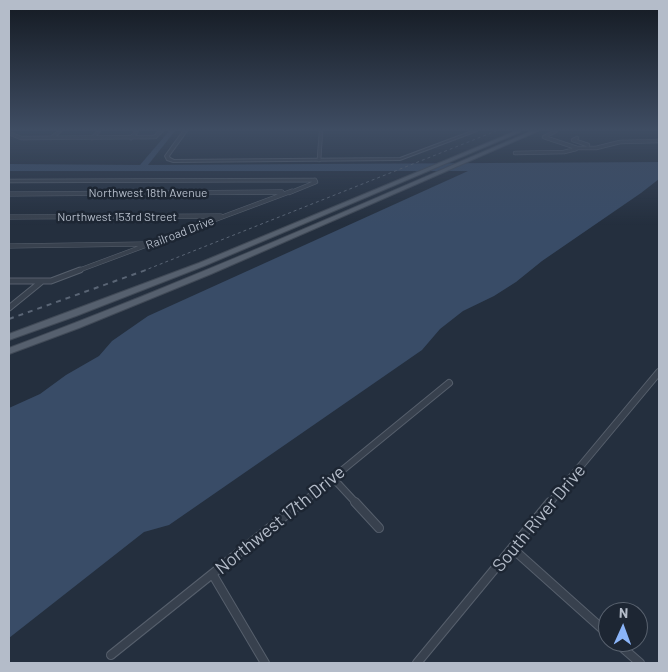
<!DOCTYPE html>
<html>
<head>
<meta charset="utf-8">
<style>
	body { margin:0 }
	#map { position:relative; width:668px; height:672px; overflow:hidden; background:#242f3e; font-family:Barlow,sans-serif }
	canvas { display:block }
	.frame { position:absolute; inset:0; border:10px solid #b4bcc9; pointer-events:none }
	.north { position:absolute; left:598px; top:602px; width:50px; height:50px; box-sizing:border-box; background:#1d2633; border:1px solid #59626f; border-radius:50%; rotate:2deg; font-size:14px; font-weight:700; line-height:20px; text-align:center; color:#b4bcc9 }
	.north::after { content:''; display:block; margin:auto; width:18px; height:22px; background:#8ab4f8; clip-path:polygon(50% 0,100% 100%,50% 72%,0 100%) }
</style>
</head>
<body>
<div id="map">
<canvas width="668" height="672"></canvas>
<div class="frame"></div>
<div class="north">N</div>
</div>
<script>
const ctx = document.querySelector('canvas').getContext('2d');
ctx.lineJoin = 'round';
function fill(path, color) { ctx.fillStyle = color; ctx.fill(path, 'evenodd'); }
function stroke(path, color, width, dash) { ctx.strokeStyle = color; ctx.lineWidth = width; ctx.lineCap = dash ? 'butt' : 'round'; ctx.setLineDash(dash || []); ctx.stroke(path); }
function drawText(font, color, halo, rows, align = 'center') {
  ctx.font = font + ' Barlow,sans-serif'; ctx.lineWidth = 5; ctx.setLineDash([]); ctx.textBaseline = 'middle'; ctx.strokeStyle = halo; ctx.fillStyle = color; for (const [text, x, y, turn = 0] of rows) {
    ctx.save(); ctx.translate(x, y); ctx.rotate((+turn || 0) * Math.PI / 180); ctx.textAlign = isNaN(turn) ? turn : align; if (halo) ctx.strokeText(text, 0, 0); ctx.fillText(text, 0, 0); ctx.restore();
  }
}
fill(new Path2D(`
	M169 131H175L148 165 659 162V179L641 193 542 261 516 282 494 296 463 311 440 329 422 350 169 525 144 532 9 638V408L40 394 66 375 99 356 112 341 148 316 468 171H9V164L140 165Z`), '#394c67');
const minorFar4 = new Path2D(`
	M556 131 544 137 577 148H596L620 142 659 141
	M9 133 21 138 155 137
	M51 138 60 131
	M92 138 99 131
	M131 138 137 131
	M577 138 573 140 588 145
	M515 153 564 152 576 149
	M319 160 321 131
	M9 181 315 180
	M192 193 282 192
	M289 193 316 182 315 180`);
const minorFar3 = new Path2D(`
	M9 194 282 192
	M9 217 221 216
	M9 246 145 244
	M77 271 292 191`);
const minorFar2 = new Path2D(`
	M9 281H51L80 270
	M9 308 41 282`);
const minorFar1 = new Path2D(`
	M332 477 357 504
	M301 504 449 383
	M549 504 659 372`);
const minor = new Path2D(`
	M355 502 379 528
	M513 549 608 634
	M213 575 265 663
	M616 642 640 663
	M111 655 302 502
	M417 663 550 502`);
const tertiary = new Path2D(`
	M159 131H163L156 138H154V136Z
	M183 131H187L169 156 170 158 174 160 400 158 472 131H477L400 160 173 162 167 160 165 156Z`);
const primary = new Path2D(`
	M516 131 520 132 204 266 76 316 9 340V334L199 263Z
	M532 131H538L211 274 79 328 9 354V348C186 282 359 205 532 131Z`);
stroke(minorFar4, '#565f6c', 4.5);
stroke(minorFar3, '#565f6c', 5);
stroke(minorFar2, '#565f6c', 7);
stroke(minorFar1, '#565f6c', 8);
stroke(minor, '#565f6c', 10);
stroke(tertiary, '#565f6c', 2);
stroke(primary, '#414a57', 2);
stroke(minorFar4, '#38414e', 3);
stroke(minorFar3, '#38414e', 4);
stroke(minorFar2, '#38414e', 5);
stroke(minorFar1, '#38414e', 6);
stroke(minor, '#38414e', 8);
fill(tertiary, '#38414e');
fill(primary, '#56606e');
stroke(new Path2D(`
	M143 271 496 131`), '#5a6575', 1, [3, 3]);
stroke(new Path2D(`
	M9 319 146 270`), '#5a6575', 2, [5, 5]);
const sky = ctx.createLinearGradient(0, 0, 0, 225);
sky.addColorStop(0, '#141a22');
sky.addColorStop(0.58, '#3f4d63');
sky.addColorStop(1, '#3f4d6300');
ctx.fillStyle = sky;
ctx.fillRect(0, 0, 668, 225);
drawText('12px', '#b4bcc9', '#1d2633', [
	["Northwest 18th Avenue",148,193],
	["Northwest 153rd Street",117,217],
	["Railroad Drive",180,233,-21]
]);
drawText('18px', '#b4bcc9', '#1d2633', [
	["South River Drive",539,518,-50],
	["Northwest 17th Drive",280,520,-39]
]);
</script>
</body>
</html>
